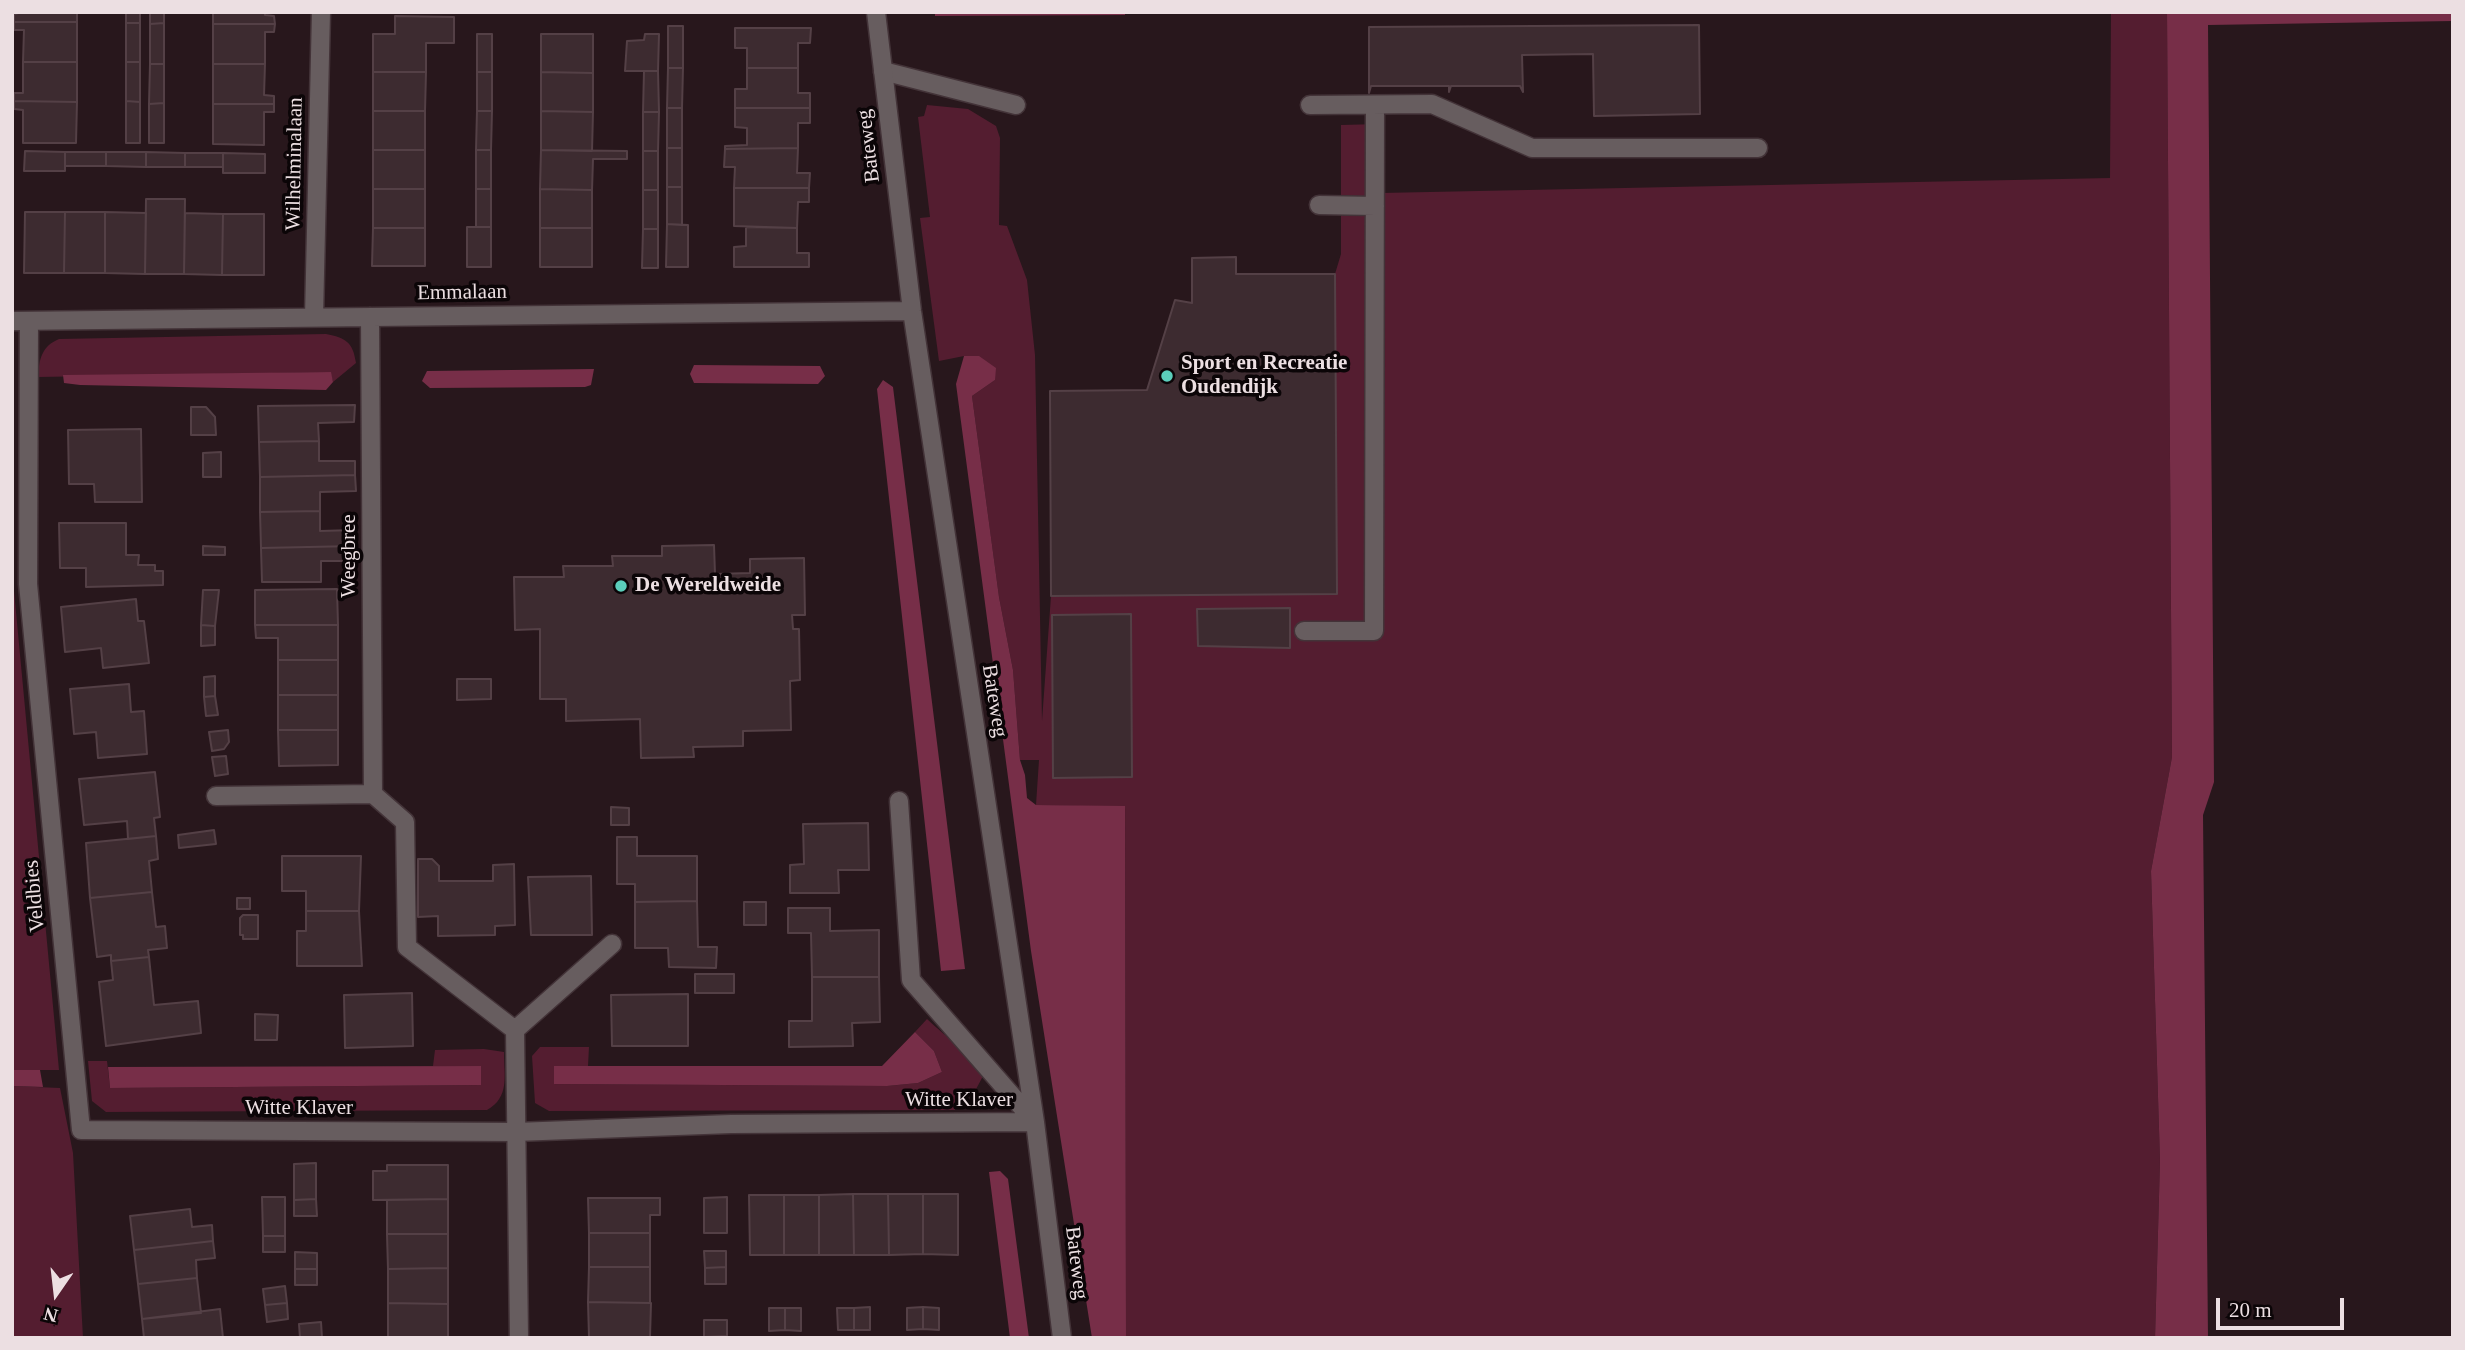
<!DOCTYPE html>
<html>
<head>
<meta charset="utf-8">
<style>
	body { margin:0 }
	#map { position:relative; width:2465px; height:1350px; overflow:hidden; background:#28171c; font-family:"Times New Roman",serif }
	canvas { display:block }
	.frame { position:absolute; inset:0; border:14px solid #ecdfe2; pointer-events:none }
	.north { position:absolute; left:21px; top:1259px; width:70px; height:70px; -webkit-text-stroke:5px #0b0507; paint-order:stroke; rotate:194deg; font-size:19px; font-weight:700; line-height:28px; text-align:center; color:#ecdfe2 }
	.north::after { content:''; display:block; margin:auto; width:24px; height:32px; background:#ecdfe2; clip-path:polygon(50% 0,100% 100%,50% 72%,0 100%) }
	.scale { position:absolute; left:2216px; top:1298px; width:128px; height:32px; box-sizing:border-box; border:4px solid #ecdfe2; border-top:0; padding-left:9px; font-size:21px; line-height:24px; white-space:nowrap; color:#ecdfe2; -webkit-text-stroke:5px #0b0507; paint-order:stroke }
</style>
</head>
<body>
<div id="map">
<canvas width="2465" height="1350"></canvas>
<div class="frame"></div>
<div class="north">N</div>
<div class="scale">20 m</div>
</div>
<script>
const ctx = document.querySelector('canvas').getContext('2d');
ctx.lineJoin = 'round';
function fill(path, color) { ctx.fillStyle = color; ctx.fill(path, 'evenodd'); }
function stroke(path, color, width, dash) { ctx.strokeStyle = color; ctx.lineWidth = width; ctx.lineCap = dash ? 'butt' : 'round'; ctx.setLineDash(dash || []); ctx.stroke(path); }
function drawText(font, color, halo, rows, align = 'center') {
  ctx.font = font + ' "Times New Roman",serif'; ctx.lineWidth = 7; ctx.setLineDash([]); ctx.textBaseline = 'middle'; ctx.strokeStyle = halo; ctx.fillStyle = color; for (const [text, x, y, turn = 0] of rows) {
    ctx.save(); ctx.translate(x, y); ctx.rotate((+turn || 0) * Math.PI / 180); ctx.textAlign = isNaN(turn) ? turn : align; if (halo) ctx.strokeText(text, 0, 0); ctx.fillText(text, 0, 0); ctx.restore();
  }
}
fill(new Path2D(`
	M2111 12H2167L2172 757 2151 871 2160 1161 2155 1338H1126L1125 807 1036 805 1039 760H1020L1013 670 999 597 972 396 995 380 964 356 939 361 920 218 930 217 918 117 924 116 927 105 968 109 996 126 1000 138 999 225 1007 226 1027 280 1035 355 1042 721 1051 596 1337 594 1335 274 1341 254V125L1380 124 1381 193 2110 178Z
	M326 334C346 338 353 342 356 363L333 382 330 372 38 377C39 359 42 346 59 339Z
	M12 517 13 580 59 1070H12Z
	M927 1019C947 1038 970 1053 983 1076L974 1093 957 1098 955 1110 549 1111 535 1103 532 1056 540 1047H589L588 1066H554V1084L887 1086 918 1083 942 1072 934 1051 915 1032Z
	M484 1049 504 1052C504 1076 510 1097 487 1110L106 1112 92 1101 88 1061H107L110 1088 481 1085V1066H433L435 1050Z
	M12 1086 60 1088 73 1153 83 1338H12Z`), '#541d30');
fill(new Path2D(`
	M935 12H1125V15L935 16Z
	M2167 12H2453V21L2208 25 2214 782 2203 815 2208 1338H2155L2160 1161 2151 871 2172 757Z
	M964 356H979L996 368 995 380 972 396 999 597 1013 670 1020 760 1025 775 1027 798 1036 805 1125 806 1126 1338H1092L1031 951 956 384Z
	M694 365 820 366 825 376 818 384 694 383 690 374Z
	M594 369 591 385 585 387 430 388 422 381 427 371Z
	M331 372 333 382 326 390 80 385 64 383 63 375Z
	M883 380 893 387 965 969 941 971 877 389Z
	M915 1032 934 1051 942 1072 918 1083 887 1086 554 1084V1066H882Z
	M481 1066V1085L110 1088 108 1067Z
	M12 1070H40L43 1087 12 1086Z
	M1000 1171 1008 1179 1029 1338H1010L989 1172Z`), '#772e48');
const building = new Path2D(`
	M23 12H77V22H14V14Z
	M126 12H140V23H126Z
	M150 12H164V23L150 24Z
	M213 12H265V15L274 16 275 24H213Z
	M395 16 454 17V43H426V72H373V34H395Z
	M14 22H77V62H23L24 30H14Z
	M126 23H140V62H126Z
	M164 23V64H150V24Z
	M213 24H275L274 32H265V64H213Z
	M1699 25 1700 114 1594 116 1593 54 1522 55 1523 92 1520 86H1451L1449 92V86H1371L1369 93V27Z
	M668 26H683V68H668Z
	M735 28H811L810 43H798V68H747V48H735Z
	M477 34H492V72H477Z
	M541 34H593V73L541 72Z
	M645 34H659L658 71H625L627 41 644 40Z
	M23 62H77V102L14 101V93H23Z
	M126 62H140V102L126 101Z
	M150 64H164V103L149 104Z
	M213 64H265L264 95 274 96V104H213Z
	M668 68H683L682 108H667Z
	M747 68H798V93H810V108H735V89H747Z
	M644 71H658L659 112H643Z
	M373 72H426L425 111H373Z
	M477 72H492V111H477Z
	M541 72 593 73V112L541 111Z
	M14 101 77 102 76 143H23V110L14 109Z
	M126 101 140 102V143H126Z
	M164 103V143H149V104Z
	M213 104H274V112H264V145L213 144Z
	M667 108H682V148H667Z
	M735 108H810V123H798V148L725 149V146L747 145V128L735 127Z
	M373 111H425V150H373Z
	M477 111H492L491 150H476Z
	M541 111 593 112 592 151 541 150Z
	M643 112H659L658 151H643Z
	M667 148H682V187H667Z
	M798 148 797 173H810L809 188H734L735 167H724L725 149Z
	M373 150H425V189H373Z
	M476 150H491V189H476Z
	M541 150 627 151V159H593L592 190 540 189Z
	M25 151 65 152V171H24Z
	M643 151H658V190H643Z
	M65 152H106V166H65Z
	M106 152H146V167L106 166Z
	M146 152 185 153V167H146Z
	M185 153H223V167H185Z
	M223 153 265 154V173H223Z
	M667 187H682V225L667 224Z
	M734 188H809V202H798L797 228 734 226Z
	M373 189H425V228H373Z
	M476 189H491V227H476Z
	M540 189 592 190V228H540Z
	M643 190H658V229H643Z
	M146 199H185L184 274H145Z
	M25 212H65L64 273H24Z
	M65 212H105V273H64Z
	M105 212 146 213 145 274 105 273Z
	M185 213 223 214 222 275 184 274Z
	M223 214H264V275H222Z
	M667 224 688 225V267H666Z
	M467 227H491V267H467Z
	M746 227 797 228V253H809V267H734V247L746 246Z
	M373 228H425V266H372Z
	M540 228H592V267H540Z
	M643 229H658V268H642Z
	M1236 257V274H1335L1337 594 1051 596 1050 391 1147 390 1175 300 1192 303V258Z
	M355 405 354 422 318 423 319 441 259 442 258 406Z
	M191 407H206L215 417 216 435H191Z
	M141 429 142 502H95L94 484H69L68 430Z
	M319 441V461H355V475L260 477 259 442Z
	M221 452V477H203V453Z
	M355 475 356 491 320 492V511L260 512V477Z
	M320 511V531L355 530V546L261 548 260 512Z
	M59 523H126V555H139L138 565H155V571H163V585L86 587V568H60Z
	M714 545 715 574 750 573V559L804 558 805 615H792L793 629H799L800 680 790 681 791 730 743 731V746L693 747 694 757 641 758 640 719 566 721V699H540V629L515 630 514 577H564L563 566H613L612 556H662V546Z
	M203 546 225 547V555H203Z
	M355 546V561H321V582H262L261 548Z
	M337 589 338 625H255V590Z
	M203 590H219L215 626 201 625Z
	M136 599 138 621H144L149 663 103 668 101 648 65 652 61 607Z
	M1290 608V648L1198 646 1197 609Z
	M1131 614 1132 777 1053 778 1052 615Z
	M201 625 215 626V645L201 646Z
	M255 625H338V660H278V638H256Z
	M278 660H338V695H278Z
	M215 676V696L204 697V677Z
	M457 679H491V699L457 700Z
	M129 684 131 712 144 711 147 754 98 758 96 732 74 734 70 689Z
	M278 695H338V730H278Z
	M215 696 218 715 206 716 204 697Z
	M228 730 229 742 224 749 212 751 209 732Z
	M278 730H338V765L279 766Z
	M226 756 228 774 215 776 212 757Z
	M155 772 160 817 154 818 156 836 128 839 127 821 84 825 79 779Z
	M611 807 629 808V825H611Z
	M868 823 869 870H838L839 893H790V865L804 864 803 824Z
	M214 830 216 844 179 848 178 835Z
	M156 836 158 859 149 861 152 892 90 898 86 843Z
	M617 837H637V856H697V901L635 902V884H617Z
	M282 856H361L359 911H306V891H282Z
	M418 859H432L439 866V881H493V865L514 864 515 925 495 926V935L438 936V916L418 917Z
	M591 876 592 935H531L528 877Z
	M152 892 156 927 165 926 167 948 148 950 149 957 111 961V955L97 957 90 898Z
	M237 898H250V909H237Z
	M697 901 698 947H717L716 968 669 967 668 948H635V902Z
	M744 902H766V925H744Z
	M788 908H830V931L879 930V977H812L811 933H788Z
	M306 911H359L362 966H297V931H306Z
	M243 915H258V939H243V935H240V918Z
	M149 957 154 1005 198 1001 201 1033 106 1046 99 982 113 980 111 961Z
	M695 974H734V993H695Z
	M812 977H879L880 1022 852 1023 853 1046 789 1047V1021H812Z
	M412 993 413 1046 345 1048 344 995Z
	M688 994V1046H612L611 995Z
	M255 1014 278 1015 277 1040H255Z
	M316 1163V1199L294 1200V1164Z
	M387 1165H448V1199L373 1200V1171H387Z
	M853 1194 854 1255H819V1195Z
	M853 1194H888L889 1255H854Z
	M888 1194H923V1254L889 1255Z
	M923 1194H958V1255L923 1254Z
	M749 1195H784V1255H750Z
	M784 1195H819V1255H784Z
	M262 1197H285V1236H263Z
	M727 1197V1233H704V1198Z
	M588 1198H660V1215H650V1233H589Z
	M316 1199 317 1216H294V1200Z
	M448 1199V1234H387V1200Z
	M190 1209 192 1227 212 1225 213 1241 134 1250 130 1216Z
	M589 1233H650V1267H589Z
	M387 1234H448V1268L388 1269Z
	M263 1236H285V1252H263Z
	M213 1241 215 1258 196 1260 197 1278 138 1284 134 1250Z
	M704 1251H726V1267L705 1268Z
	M295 1252 317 1253V1269H295Z
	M589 1267H650V1303L588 1302Z
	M726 1267V1284H705V1268Z
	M448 1268V1304L388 1303V1269Z
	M295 1269H317V1285H295Z
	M197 1278 201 1313 142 1319 138 1284Z
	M285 1286 287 1303 265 1305 263 1289Z
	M588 1302 651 1303 650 1337H589Z
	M287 1303 288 1319 267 1322 265 1305Z
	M388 1303 448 1304V1338H388Z
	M870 1307V1330H854V1308Z
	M923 1307 939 1308V1330L923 1329Z
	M923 1307V1329L907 1330V1308Z
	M769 1308H785V1330L769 1331Z
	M785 1308H801V1331L785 1330Z
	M837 1308H854V1330H838Z
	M220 1309 223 1338H144L142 1319Z
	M704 1320H727V1336L704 1337Z
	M321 1322 322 1338H300L299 1324Z`);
fill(building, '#3d2b30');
stroke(building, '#544046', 2);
const lane = new Path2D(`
	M883 71 1016 105
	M1310 105 1432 104 1532 148H1758
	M1319 205 1375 206
	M1304 631H1374L1375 105`);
const street = new Path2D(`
	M876 12 912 311 1035 1122 1062 1338
	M314 317 321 12
	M370 317 373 794 405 822 407 947 515 1030
	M12 321 912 311
	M29 321 28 584 81 1130 516 1132 731 1124 1035 1122
	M216 796 373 794
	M899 801 911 980 1034 1121
	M519 1338 515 1030 612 944`);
stroke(lane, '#433338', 21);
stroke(street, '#433338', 21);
stroke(lane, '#675d5f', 18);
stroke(street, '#675d5f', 18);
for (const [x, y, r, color] of [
	[1167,376,7,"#5bcebb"],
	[621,586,7,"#5bcebb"]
]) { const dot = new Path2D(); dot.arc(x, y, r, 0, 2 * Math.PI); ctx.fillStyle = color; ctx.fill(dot); stroke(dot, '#0b0507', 2.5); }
drawText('21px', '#ecdfe2', '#0b0507', [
	["Bateweg",869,146,-97],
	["Wilhelminalaan",295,164,-89],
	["Emmalaan",462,293,-1],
	["Weegbree",349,556,-90],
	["Bateweg",994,701,81],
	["Veldbies",35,896,-95],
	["Witte Klaver",959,1100],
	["Witte Klaver",299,1108],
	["Bateweg",1076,1263,83]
]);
drawText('bold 21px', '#ecdfe2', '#0b0507', [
	["Sport en Recreatie",1181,364],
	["Oudendijk",1181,388],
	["De Wereldweide",635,586]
], 'left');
</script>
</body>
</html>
